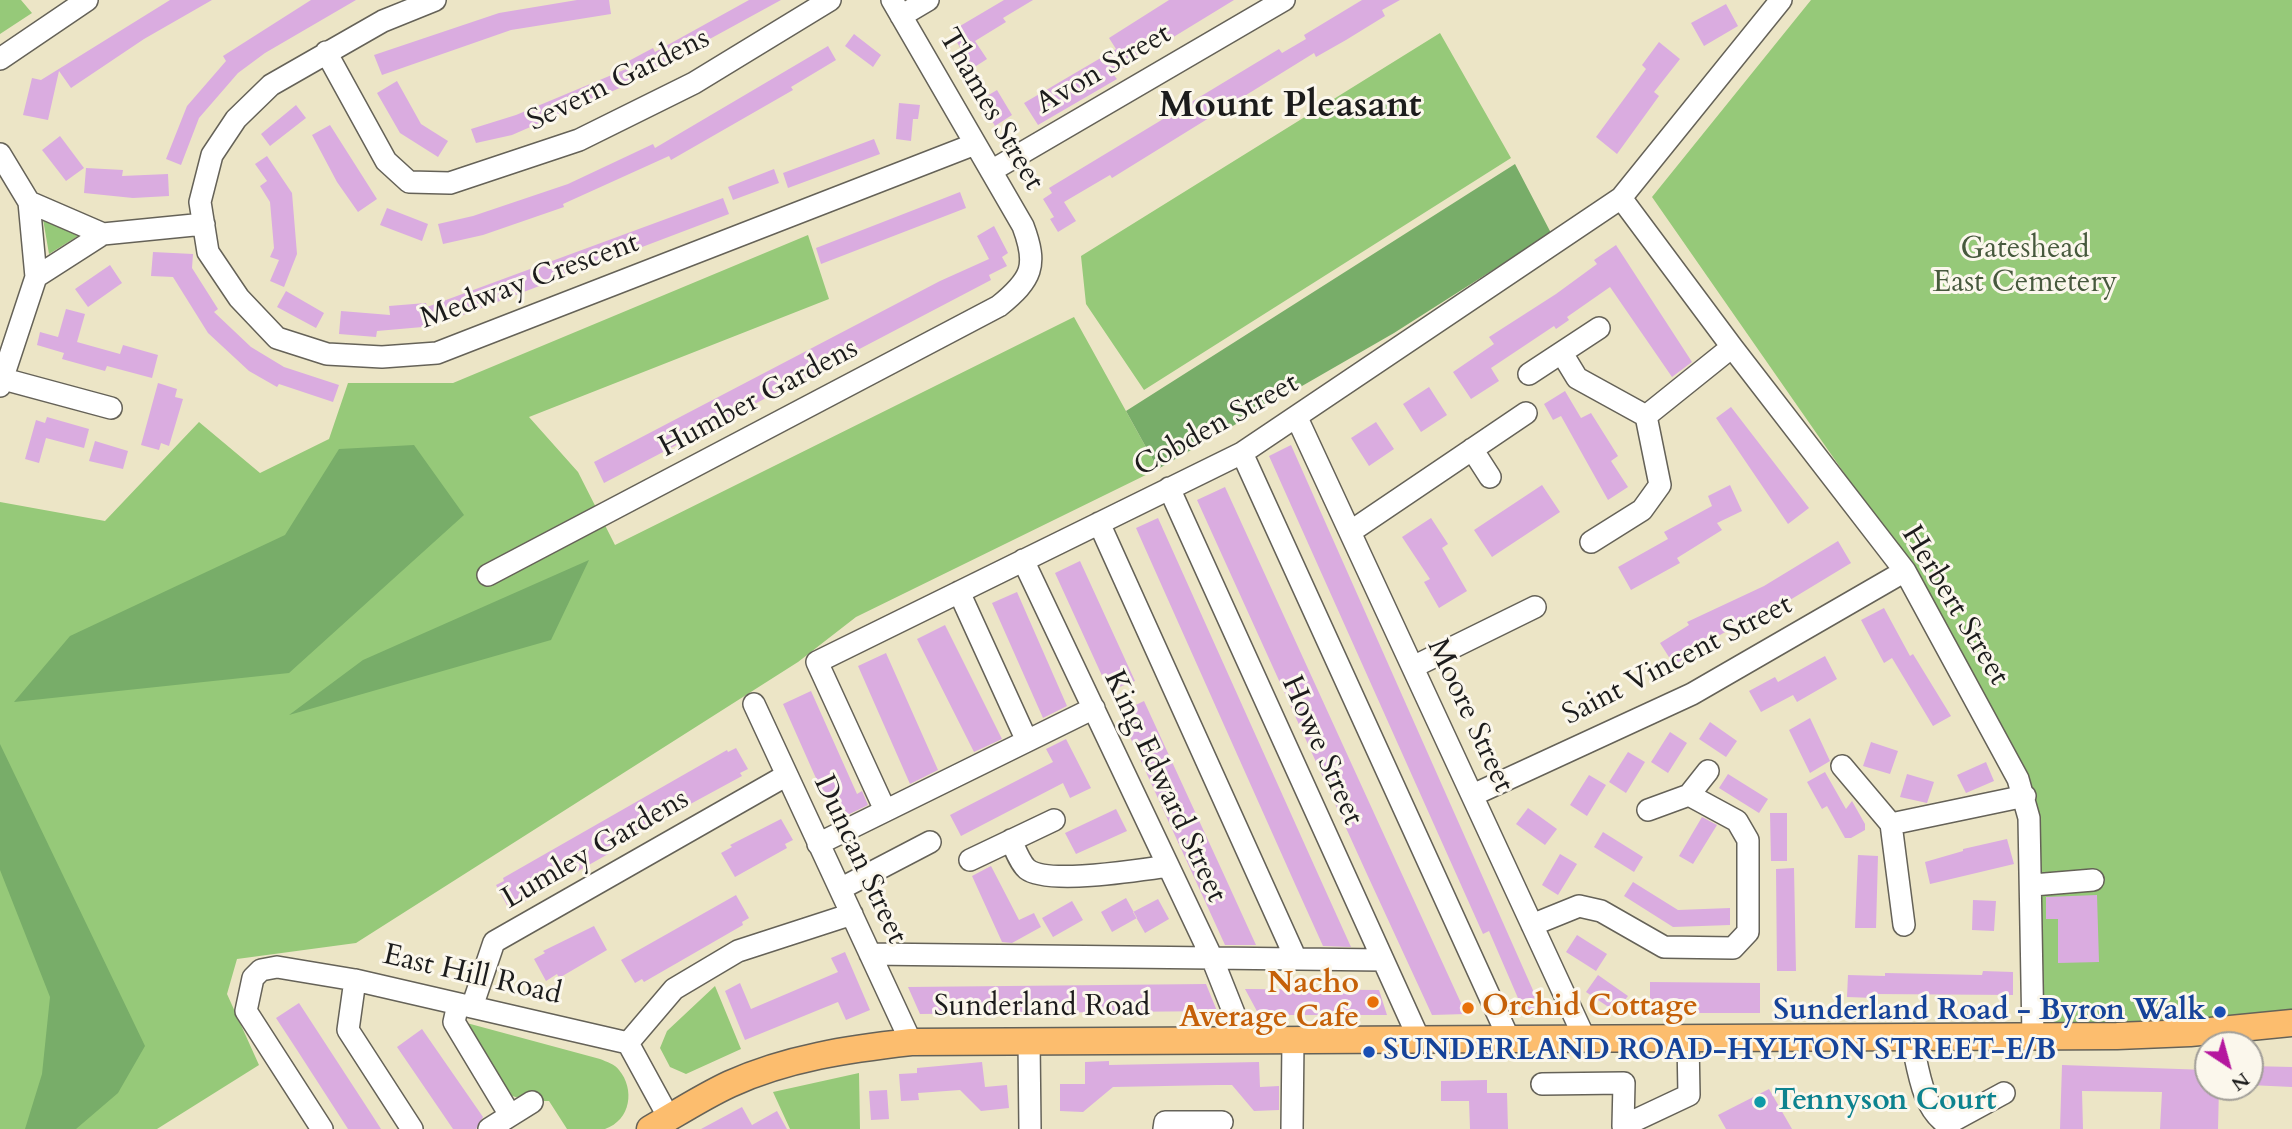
<!DOCTYPE html>
<html>
<head>
<meta charset="utf-8">
<style>
	body { margin:0 }
	#map { position:relative; width:2292px; height:1129px; overflow:hidden; background:#ece5c6; font-family:Cardo,serif }
	canvas { display:block }
	.north { position:absolute; left:2194px; top:1031px; width:70px; height:70px; box-sizing:border-box; background:#fbf7ec; border:2px solid #a29f99; border-radius:50%; rotate:144deg; font-size:19px; font-weight:700; line-height:28px; text-align:center; color:#1c1c1c }
	.north::after { content:''; display:block; margin:auto; width:24px; height:32px; background:#b5179e; clip-path:polygon(50% 0,100% 100%,50% 72%,0 100%) }
</style>
</head>
<body>
<div id="map">
<canvas width="2292" height="1129"></canvas>
<div class="north">N</div>
</div>
<script>
const ctx = document.querySelector('canvas').getContext('2d');
ctx.lineJoin = 'round';
function fill(path, color) { ctx.fillStyle = color; ctx.fill(path, 'evenodd'); }
function stroke(path, color, width, dash) { ctx.strokeStyle = color; ctx.lineWidth = width; ctx.lineCap = dash ? 'butt' : 'round'; ctx.setLineDash(dash || []); ctx.stroke(path); }
function drawText(font, color, halo, rows, align = 'center') {
  ctx.font = font + ' Cardo,serif'; ctx.lineWidth = 6; ctx.setLineDash([]); ctx.textBaseline = 'middle'; ctx.strokeStyle = halo; ctx.fillStyle = color; for (const [text, x, y, turn = 0] of rows) {
    ctx.save(); ctx.translate(x, y); ctx.rotate((+turn || 0) * Math.PI / 180); ctx.textAlign = isNaN(turn) ? turn : align; if (halo) ctx.strokeText(text, 0, 0); ctx.fillText(text, 0, 0); ctx.restore();
  }
}
fill(new Path2D(`
	M0 0H21L32 13 0 34Z
	M1811 0H2292V1018L2037 1032 2033 817 1913 572 1652 197Z
	M1440 33 1511 158 1144 390 1086 304 1081 256Z
	M43 219 78 236 49 254Z
	M808 235 829 299 529 417 578 472 615 545 1074 317 1158 469 856 617 798 662 356 943 237 959 227 994 259 1065 157 1129H0V502L105 521 199 422 260 473 329 439 348 383H453Z
	M715 986 741 1049 686 1074 670 1067 660 1048 667 1031Z
	M463 1022 600 1059C607 1062 615 1064 619 1070 635 1089 631 1120 605 1129 595 1129 578 1129 567 1129L549 1101H530L512 1096Z
	M859 1073 860 1129H790L773 1092Z`), '#96c979');
fill(new Path2D(`
	M1515 164 1551 233 1394 333 1158 469 1126 411Z
	M414 445 464 515 289 673 14 702 70 636 285 535 339 449Z
	M589 560 551 640 289 715 363 660Z
	M0 744 145 1046 118 1093 76 1129H25L42 1074 50 997 0 870Z`), '#78ad69');
fill(new Path2D(`
	M170 0H212L144 39 71 88 59 71 48 120 23 115 32 78 41 80Z
	M311 0H356L265 53 238 73 199 118 181 165 166 159 187 106 226 61 223 56Z
	M577 0H609L611 14 511 30 382 75 374 55 499 13Z
	M749 0H781L622 87 512 135 476 143 471 129 516 115 626 69 623 64 653 48 655 52Z
	M1004 0H1033L1003 18 1006 22 975 41 987 59 970 70 959 53 962 51 954 37 963 31 960 26Z
	M1169 0H1234L1113 74 1117 79 1038 125 1024 103 1116 49 1109 38Z
	M1362 0H1400L1382 10 1385 16 1346 40 1316 57 1314 53 1112 178 1110 175 1064 202 1076 221 1058 232 1050 219 1054 217 1043 199 1052 193 1049 188 1279 49 1282 53 1306 39 1304 35Z
	M1726 4 1738 26 1704 46 1691 23Z
	M854 34 881 55 873 67 845 46Z
	M1659 42 1680 59 1654 92 1659 96 1617 154 1596 137 1646 69 1642 65Z
	M828 46 836 60 791 87 793 90 671 160 669 156 563 204 564 207 483 235 443 244 438 224 473 216 568 184 653 144 655 148Z
	M397 81 421 124 448 141 438 157 400 133 377 93Z
	M997 90 1012 115 995 126 980 100Z
	M899 103 920 105 918 119H913L911 141 896 139Z
	M296 105 306 118 270 146 261 134Z
	M330 125 377 199 358 212 337 182 312 135Z
	M60 136 84 168 66 181 42 150Z
	M874 139 880 154 788 188 783 173Z
	M267 156 292 193 297 254 284 287 270 281 279 260 270 257 274 248 270 202 260 186 267 181 255 164Z
	M86 168 123 170 122 176 168 174 169 196 133 198 84 193Z
	M774 169 779 183 733 200 728 187Z
	M960 192 966 208 821 264 816 248Z
	M723 198 729 214 434 326 377 331 376 337 339 334 341 311 390 315 389 306 426 303 427 307Z
	M387 208 428 224 422 241 380 225Z
	M994 226 1008 253 1002 257 1007 266 989 275 991 280 604 483 594 462 940 281 989 259 977 236Z
	M1616 245 1692 362 1672 377 1610 287 1567 317 1569 320 1556 329 1554 326 1491 368 1499 381 1471 399 1453 372 1494 344 1489 337 1556 294 1597 264 1594 260Z
	M153 252 193 254 192 268 218 309 214 312 251 347 284 367 339 385 333 402 279 384 277 387 249 371 208 333 173 277 151 276Z
	M110 265 122 283 88 307 75 289Z
	M286 291 324 313 316 328 277 307Z
	M66 309 85 314 77 342 120 354 123 345 158 355 152 378 107 366 105 371 62 359 64 353 37 345 40 332 58 337Z
	M158 383 177 389 175 397 183 399 169 446 161 443 159 450 141 445Z
	M1429 387 1447 415 1421 432 1403 404Z
	M1565 391 1581 418 1591 413 1618 456 1611 461 1628 487 1608 500 1561 416 1553 420 1544 404Z
	M1731 407 1809 508 1788 524 1716 418Z
	M47 417 89 429 84 448 46 438 39 463 25 459 36 420 45 423Z
	M1376 422 1394 449 1369 466 1351 438Z
	M95 441 128 451 123 469 89 461Z
	M1291 445 1540 1006 1524 1012 1489 931 1483 934 1269 456Z
	M1542 485 1560 512 1492 557 1474 530Z
	M1730 485 1742 511 1717 523 1722 530 1677 558 1680 563 1631 590 1618 567 1668 539 1664 532 1712 506 1708 496Z
	M1225 487 1395 859 1466 1014 1432 1015 1366 872 1197 500Z
	M1158 518 1318 874 1351 947 1323 946 1295 884 1136 528Z
	M1431 518 1448 544 1442 548 1467 591 1439 608 1424 582 1430 579 1402 537Z
	M1838 541 1851 563 1780 606 1754 620 1752 617 1695 649 1696 651 1674 665 1660 643 1689 625 1687 622 1764 586Z
	M1080 561 1135 681 1109 691 1055 573Z
	M1017 592 1067 706 1043 718 992 603Z
	M1884 608 1910 656 1913 654 1951 716 1933 726 1892 658 1884 663 1861 620Z
	M945 625 1002 739 974 752 917 639Z
	M886 653 938 770 910 784 858 666Z
	M1825 656 1837 679 1797 702 1793 695 1761 712 1749 691 1775 677 1778 682Z
	M811 691 857 794 862 791 868 805 835 821 783 704Z
	M1144 701 1225 877 1256 945H1225L1188 864 1119 713Z
	M1810 718 1830 761 1810 773 1789 730Z
	M1710 722 1737 741 1726 757 1699 739Z
	M1670 732 1687 743 1668 773 1651 762Z
	M1066 739 1091 788 1070 798 1063 783 961 836 950 815 1053 762 1046 749Z
	M1871 742 1898 751 1890 774 1863 766Z
	M736 748 748 769 740 773 742 776 615 845 617 849 518 905 516 902 508 907 496 885 504 881 503 878 727 750 728 752Z
	M1628 752 1645 762 1626 793 1609 782Z
	M1986 762 1994 781 1966 793 1957 775Z
	M1825 772 1846 809 1852 801 1865 824V830L1851 838H1845L1827 806 1822 809 1807 782Z
	M1728 774 1768 799 1759 813 1719 788Z
	M1907 774 1934 782 1927 803 1900 797Z
	M1589 775 1606 785 1587 816 1570 805Z
	M1528 808 1557 829 1545 845 1516 824Z
	M1116 809 1127 831 1076 854 1065 833Z
	M1770 813H1787V861H1771Z
	M1702 817 1717 825 1693 864 1679 856Z
	M781 819 793 840 785 844 787 848 735 877 721 853 732 847 730 845Z
	M1603 832 1643 857 1634 872 1594 847Z
	M2007 839 2014 864 1930 884 1925 862 1963 851V849Z
	M1560 854 1577 864 1558 895 1542 885Z
	M1858 855 1878 856 1876 928H1855Z
	M991 866 1019 920 1034 913 1041 927 1012 943 1002 942 972 876Z
	M1794 868 1796 971H1777L1776 869Z
	M1633 882 1678 910 1730 908V925L1673 927 1624 896Z
	M736 895 749 918 742 922 743 925 644 982 642 979 635 983 621 960Z
	M2097 895 2099 962 2058 963V919H2046V897Z
	M1126 898 1137 918 1112 932 1101 912Z
	M1158 899 1169 919 1145 933 1133 912Z
	M1973 900 1996 901 1994 931 1972 930Z
	M1072 901 1083 920 1053 937 1042 918Z
	M594 926 607 950 559 978 557 974 546 981 534 959 545 953 543 951Z
	M1577 935 1607 954 1596 971 1566 952Z
	M845 952 870 1010 846 1020 838 1002 745 1040 725 991 740 983 751 1009 838 972 831 958Z
	M1983 971 2013 972V995L1874 994V998L1847 997 1848 975 1885 976V973L1982 975Z
	M1598 975 1628 996 1616 1012 1586 992Z
	M1650 982 1760 983V1013H1650Z
	M1206 984 1217 1011 920 1014 908 987Z
	M1245 989 1379 990 1387 1015H1259Z
	M299 1003 372 1115 381 1129H348L297 1050 276 1018Z
	M422 1029 483 1117 476 1129H453L397 1047Z
	M1109 1061V1065L1259 1062 1260 1087 1279 1086V1110L1254 1111 1232 1085H1217L1113 1087 1083 1112 1060 1111V1084H1085V1062Z
	M982 1062 985 1087 1007 1085 1009 1108 981 1111 960 1090 918 1093 919 1100 901 1101 899 1074 917 1073V1068Z
	M2062 1065 2208 1070V1087H2219L2218 1129H2160L2162 1092 2082 1091 2083 1129H2060Z
	M2250 1066 2292 1067V1087L2250 1085Z
	M1487 1080V1093H1507L1508 1129H1470L1469 1101H1441V1081Z
	M1769 1089 1792 1129H1726L1718 1115Z
	M887 1090 889 1119 871 1120 869 1091Z
	M742 1107 752 1125 777 1111 787 1129H701Z`), '#daace0');
const minor = new Path2D(`
	M435 0 383 21 271 85 236 119 212 155 200 202 208 252 239 298 277 338 327 354 382 357 437 353 975 144
	M901 16 928 0
	M326 52 386 161 409 182 450 183 579 140 694 83 830 0
	M0 59 87 0
	M0 154 29 202 36 277 0 386
	M991 171 1284 0
	M1621 198 1732 347 1905 571 2018 779 2029 818 2033 1037
	M29 202 103 234
	M36 277 103 234 204 224
	M1563 355 1577 378 1646 416 1732 347
	M1529 374 1599 328
	M0 378 111 408
	M1297 418 1585 1039
	M1472 449 1490 477
	M1242 453 1509 1039
	M1169 488 1419 1039
	M1099 523 1296 959
	M1350 532 1526 413
	M1591 542 1642 510 1660 485 1646 416
	M1023 560 1212 958 1245 1041
	M488 575 999 306C1032 279 1038 266 1023 226L892 0
	M959 592 1027 741
	M1413 667 1535 607
	M754 704 911 1042
	M1842 766 1891 824 1904 925
	M1473 795 1692 694 1905 571
	M1689 795 1708 771
	M885 810 817 662 1242 453 1621 198 1781 0
	M1891 824 2025 796
	M1011 840C1015 849 1020 863 1027 869 1047 885 1141 870 1168 866
	M818 844 1094 708
	M970 860 1054 820
	M2033 885 2093 880
	M840 889 930 842
	M1532 925 1579 906 1601 911 1664 947 1733 948 1748 932V840L1737 821 1689 795 1648 810
	M870 954 1383 960
	M355 980 348 1030 412 1129
	M458 1004 454 1022 510 1115
	M472 1007 494 942 787 775
	M1911 1038C1918 1065 1921 1108 1947 1124L2004 1093
	M1029 1040 1030 1129
	M628 1043 674 989 738 951 852 914
	M1542 1084 1624 1083 1623 1126 1689 1095 1688 1040
	M322 1129 246 1011 253 978 261 970 277 967 355 980 628 1043 669 1118
	M489 1129 532 1102
	M1164 1129 1165 1122H1222
	M1292 1129 1293 1041`);
const major = new Path2D(`
	M650 1129C676 1114 702 1097 730 1084 787 1058 849 1049 911 1042L2117 1036 2190 1033 2292 1023`);
stroke(minor, '#656258', 24);
stroke(major, '#656258', 29);
stroke(minor, '#fff', 21);
stroke(major, '#fcbd6e', 26);
for (const [x, y, r, color] of [
	[1373,1002,7,"#e8710a"],
	[1468,1008,7,"#e8710a"],
	[2220,1012,7,"#1a4fb4"],
	[1369,1052,7,"#1a4fb4"],
	[1760,1102,7,"#0f9aa8"]
]) { const dot = new Path2D(); dot.arc(x, y, r, 0, 2 * Math.PI); ctx.fillStyle = color; ctx.fill(dot); stroke(dot, '#fbf7ec', 2.5); }
drawText('30px', '#1c1c1c', '#fbf7ec', [
	["Avon Street",1104,70,-30],
	["Severn Gardens",619,81,-26],
	["Thames Street",990,110,60],
	["Medway Crescent",530,282,-20],
	["Humber Gardens",759,399,-28],
	["Cobden Street",1217,426,-29],
	["Herbert Street",1954,606,59],
	["Saint Vincent Street",1678,661,-27],
	["Moore Street",1469,716,65],
	["Howe Street",1321,751,66],
	["King Edward Street",1164,787,65],
	["Lumley Gardens",596,850,-30],
	["Duncan Street",859,860,65],
	["East Hill Road",472,976,13],
	["Sunderland Road",1042,1008]
]);
drawText('30px', '#47593d', '#fbf7ec', [
	["Gateshead",2025,250],
	["East Cemetery",2025,284]
]);
drawText('bold 30px', '#c56008', '#fbf7ec', [
	["Nacho",1359,985],
	["Average Cafe",1359,1019],
	["Orchid Cottage",1482,1008,"left"]
], 'right');
drawText('bold 30px', '#164399', '#fbf7ec', [
	["Sunderland Road - Byron Walk",2206,1012],
	["SUNDERLAND ROAD-HYLTON STREET-E/B",1383,1052,"left"]
], 'right');
drawText('bold 30px', '#0d838f', '#fbf7ec', [
	["Tennyson Court",1774,1102]
], 'left');
drawText('bold 37px', '#1c1c1c', '#fbf7ec', [
	["Mount Pleasant",1290,107]
]);
</script>
</body>
</html>
